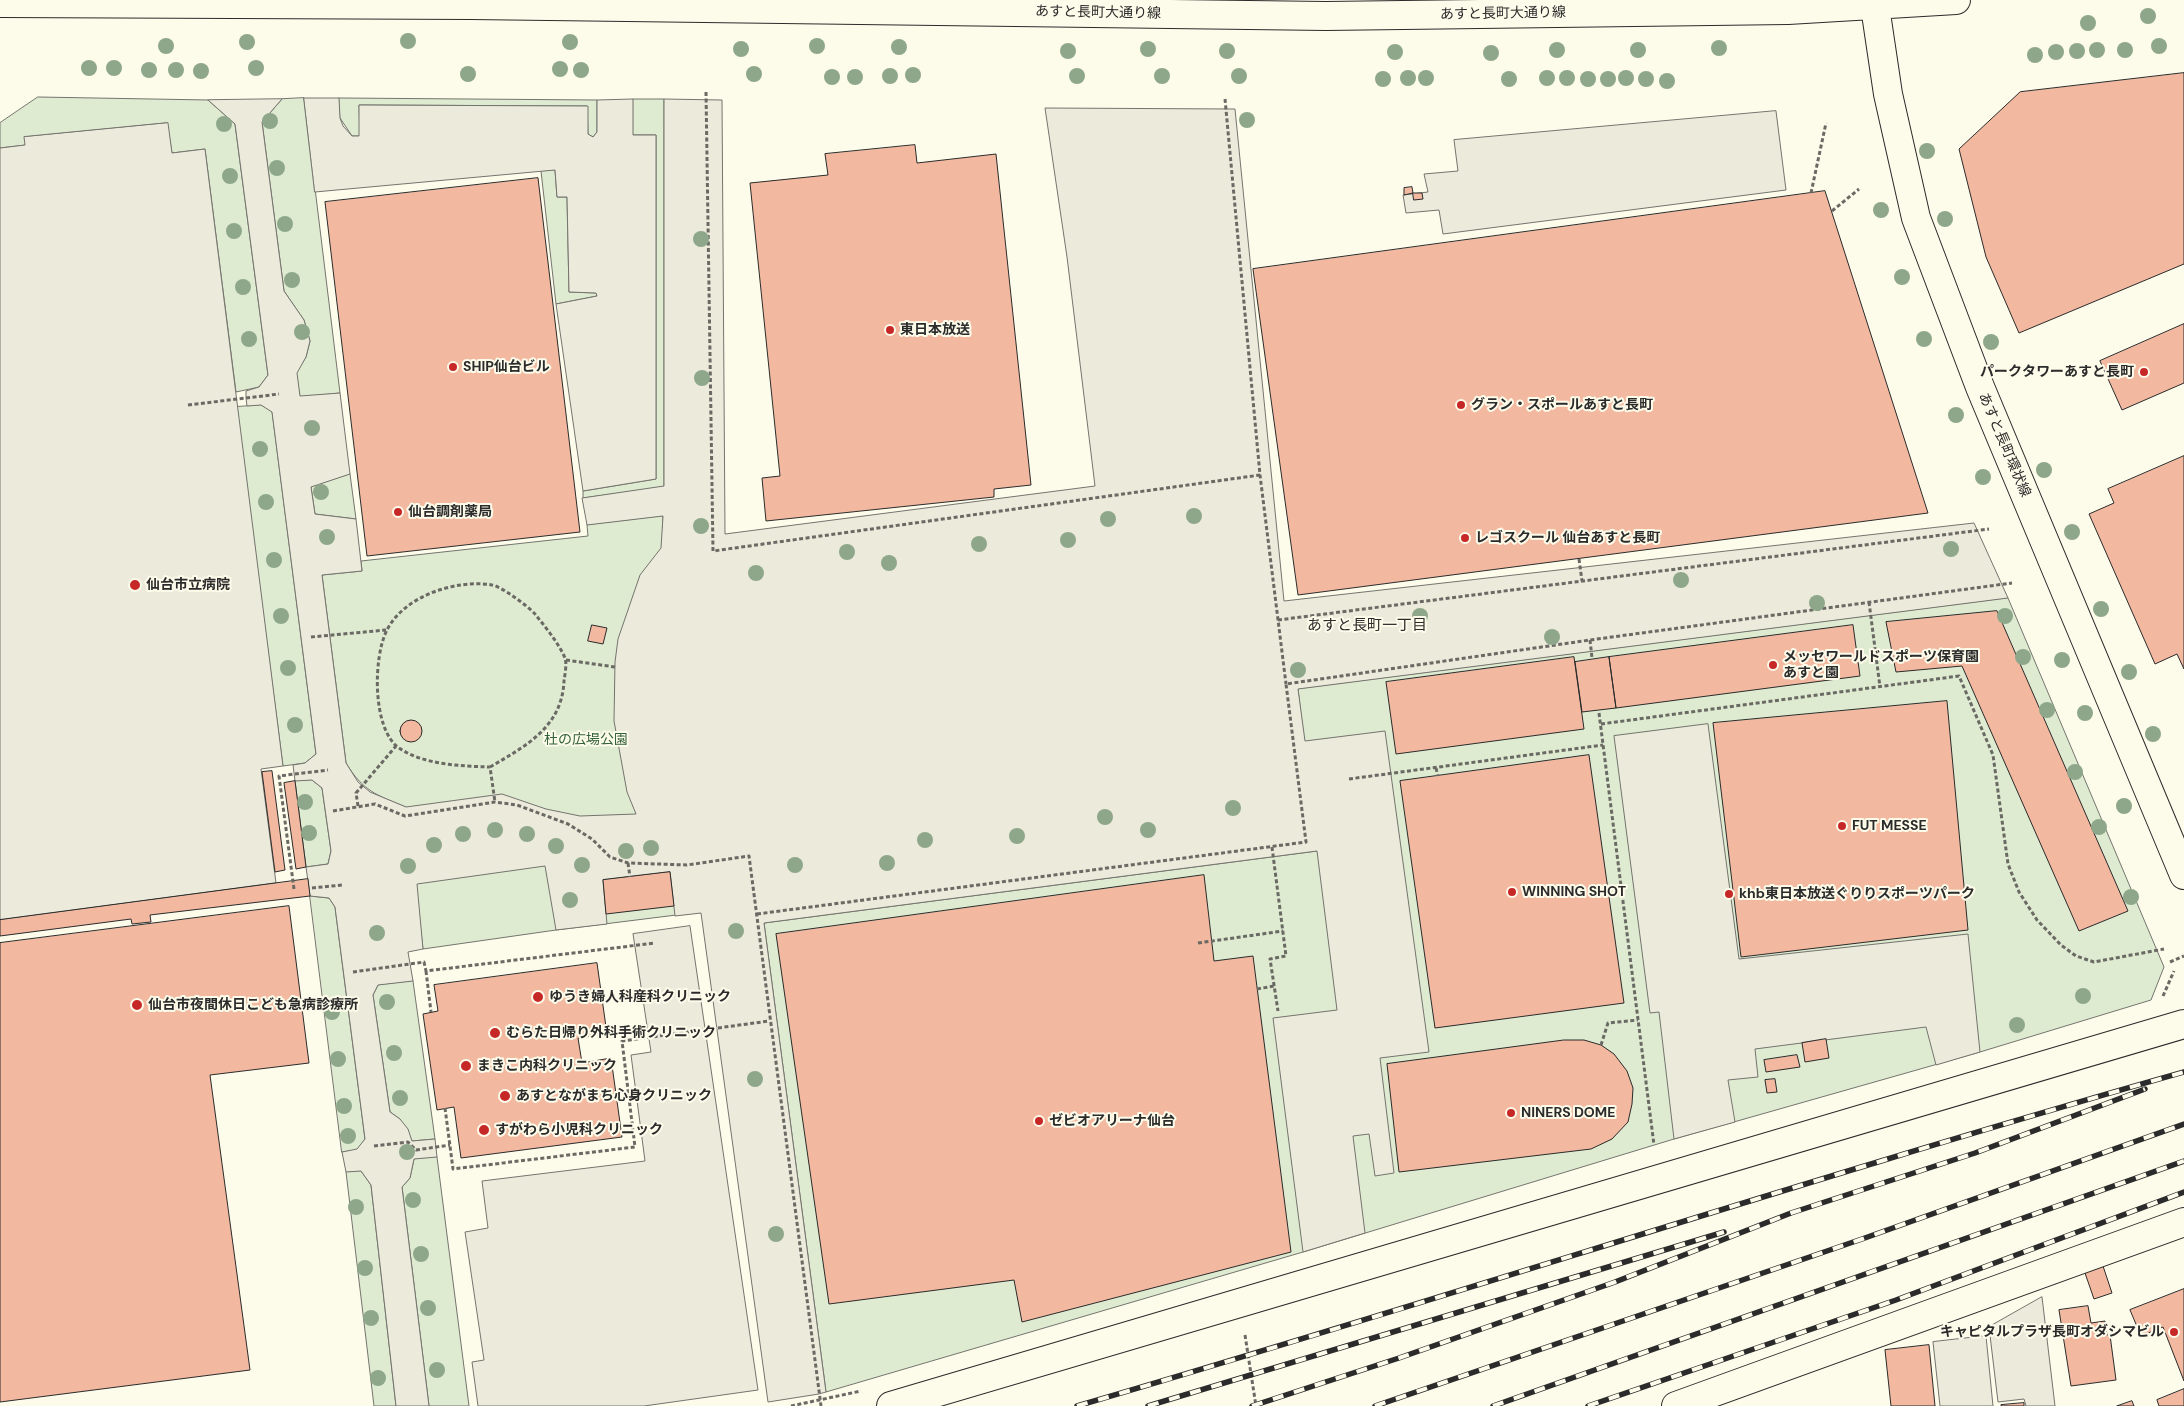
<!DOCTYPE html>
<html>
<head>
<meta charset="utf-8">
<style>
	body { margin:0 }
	canvas { display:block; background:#fdfbea }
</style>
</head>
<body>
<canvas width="2184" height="1406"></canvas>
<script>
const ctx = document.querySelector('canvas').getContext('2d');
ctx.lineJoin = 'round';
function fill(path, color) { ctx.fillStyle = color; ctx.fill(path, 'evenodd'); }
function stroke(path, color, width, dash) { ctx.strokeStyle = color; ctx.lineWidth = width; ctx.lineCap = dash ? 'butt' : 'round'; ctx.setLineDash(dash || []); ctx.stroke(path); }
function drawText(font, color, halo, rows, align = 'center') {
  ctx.font = font + ' "DM Sans","Noto Sans JP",sans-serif'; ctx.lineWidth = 4; ctx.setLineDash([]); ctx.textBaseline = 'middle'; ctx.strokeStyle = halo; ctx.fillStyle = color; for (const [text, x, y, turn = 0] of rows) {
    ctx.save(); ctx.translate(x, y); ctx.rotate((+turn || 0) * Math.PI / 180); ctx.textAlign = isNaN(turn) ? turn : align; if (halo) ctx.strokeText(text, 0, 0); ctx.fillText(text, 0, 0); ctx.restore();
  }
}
const green = new Path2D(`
	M38 97 208 100 235 124 268 375 259 387 236 392 205 149 172 153 167 123 25 137 26 145 0 148V123Z
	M304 98 340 393 300 397 296 373 306 357 310 341 304 320 284 291 262 122 282 99Z
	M339 98 597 100V132L593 137 588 134 587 106 359 105 360 136H352L340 118Z
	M633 99H664V487L583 498V491L656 479V135H633Z
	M555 170 557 197H567L569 292 597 293V296L556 304 541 171Z
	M261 405 272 411 316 754 305 763 283 766 236 407Z
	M350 474 356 519 315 514 311 487Z
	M663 516 662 548 1294 838 556 930 423 949 406 807C376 795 363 791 346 763L322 575 362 571 361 561 588 536 587 525Z
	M2008 598 2164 967 2151 1000 1980 1052 1674 1139 1303 1252 826 1392 764 923 1317 851 1298 689Z
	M312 780 322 788 331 851 328 864 306 867 295 781Z
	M310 896 329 898 335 907 365 1139 357 1150 342 1152Z
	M413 981 435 1139 412 1141 400 1119 390 1112 373 995 378 985Z
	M437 1157 469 1406H429L402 1187 410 1178 414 1159Z
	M361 1171 371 1185 396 1406H374L346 1172Z`);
fill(green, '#deebd1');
stroke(green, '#74746e', 1);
const parking = new Path2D(`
	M304 98H339L340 118 343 126 352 136H359V105L588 106V134L593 137 597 132V100L633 99V135H656V479L583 491 556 304 597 296 596 293 569 292 567 197H557L555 170 315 192Z
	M282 99 262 122 284 291 304 320 310 341 306 357 297 373 300 396 340 393 350 474 311 487 315 514 356 519 362 571 322 575 346 763 358 782 370 792 406 807 502 794 546 809 580 816 636 814 627 792 614 721 615 662 618 639 640 575 661 548 663 516 587 525 582 498 664 486V99L722 100 725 534 1095 486 1067 257 1045 108 1235 109 1284 601 1974 523 2008 598 1298 689 1305 741 1385 731 1429 1052 1380 1058 1394 1173 1375 1176 1369 1134 1353 1136 1365 1233 1303 1252 1273 1018 1337 1010 1317 851 764 923 826 1392 819 1394 768 1402 701 913 675 916 670 872 603 880 607 924 556 930 545 866 417 884 423 949 408 952 413 981 378 985 373 995 390 1112 400 1119 408 1129 412 1141 435 1139 437 1157 414 1159 410 1178 402 1187 429 1406H396L371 1185 361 1171 346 1172 342 1152 357 1149 365 1139 335 907 329 898 310 896 306 867 328 864 331 851 322 788 312 780 295 781 293 765 305 763 316 754 272 412 261 405 247 406 246 398V391L259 387 268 375 235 124 208 100Z
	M1776 111 1786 190 1443 234 1439 210 1406 213 1403 195 1428 192 1424 174 1458 171 1454 140Z
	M168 123 172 153 205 149 283 766 261 769 276 883 0 920V148L25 145 24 137Z
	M1708 724 1739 959 1968 934 1980 1052 1936 1065 1926 1027 1755 1049 1758 1077 1728 1080 1735 1122 1674 1139 1659 1012 1650 1013 1614 736Z
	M690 926 758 1390 644 1406H478L472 1362 484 1360 465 1232 488 1228 482 1181 645 1161 631 1055 651 1052 633 934Z
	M2042 1297 2055 1406H2026L2024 1399 1998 1402 1989 1327Z
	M1986 1336 1993 1406H1940L1933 1342Z`);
fill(parking, '#eceadb');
stroke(parking, '#74746e', 1);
const building = new Path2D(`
	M2184 73V264L2019 333 1986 257 1959 149 2020 92Z
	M915 145 917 163 996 154 1031 485 994 489V497L766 521 762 478 780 476 750 183 828 175 825 154Z
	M538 178 580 532 367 556 325 202Z
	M1412 187 1413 193 1404 195V188Z
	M1825 191 1928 513 1298 595 1253 269Z
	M1413 193H1422L1423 199 1414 200Z
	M2184 324V383L2122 410 2100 361Z
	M2184 456V669L2177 654 2155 664 2089 514 2114 503 2108 489Z
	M1997 611 2128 911 2079 931 1962 666 1896 672 1886 622Z
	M592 625 607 628 603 644 588 641Z
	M1853 625 1860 676 1616 708 1609 657Z
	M1574 657 1584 729 1396 754 1386 682Z
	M1609 657 1616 708 1582 712 1575 662Z
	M1947 701 1968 930 1741 957 1713 723Z
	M400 731a11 11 0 1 1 22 0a11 11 0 1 1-22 0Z
	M1589 755 1624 1003 1435 1028 1400 781Z
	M272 771 285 870 275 872 262 772Z
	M295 781 306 867 296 869 284 783Z
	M670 872 674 906 606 914 603 880Z
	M1204 875 1214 961 1253 956 1291 1252 1022 1322 1014 1280 829 1304 776 934Z
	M308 879 310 896 150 915 151 922 132 924 131 919 0 936V920Z
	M289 906 309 1063 210 1075 250 1370 0 1402V943Z
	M597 963 607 1034 578 1038 582 1063 611 1058 622 1137 461 1158 454 1107 437 1110 423 1014 438 1011 434 985Z
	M1826 1039 1829 1058 1805 1062 1802 1043Z
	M1564 1040H1584L1601 1045 1614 1054 1627 1071 1633 1088 1632 1104 1628 1122 1612 1139 1591 1149 1399 1172 1387 1064Z
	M1797 1055 1800 1067 1766 1072 1764 1060Z
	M1775 1079 1777 1092 1767 1093 1765 1080Z
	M2103 1266 2112 1293 2094 1299 2085 1273Z
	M2184 1289V1381L2163 1327 2141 1336 2130 1310Z
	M2088 1306 2091 1323 2105 1321 2107 1335H2110L2116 1380 2071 1386 2059 1310Z
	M1929 1345 1935 1406H1891L1885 1350Z
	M2184 1389V1406H2159L2157 1400Z
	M2132 1401 2134 1406H2117Z
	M2024 1403V1406H2001V1405Z`);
fill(building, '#f2b8a0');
stroke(building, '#2b2b2b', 1);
const secondary = new Path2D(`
	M1874 0 1888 94 1916 218 1980 387 2184 875
	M0 3 471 5 1326 16 1788 10 1956 0
	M891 1406 2184 1024
	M1676 1406 2184 1222`);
stroke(secondary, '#2b2b2b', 30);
stroke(new Path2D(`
	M706 92 713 551 1260 475
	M1225 99 1260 475 1286 684
	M1811 193 1826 123
	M1832 211 1859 189
	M188 405 279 394
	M1579 559 1582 581
	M1869 602 1880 687
	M1278 620 1989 529
	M311 637 386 630
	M1590 640 1592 658
	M566 660 615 667
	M1599 713 1654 1145
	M1601 724 1959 676 1993 755 2008 864 2019 892 2037 920 2061 945 2076 956 2094 962 2164 949
	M490 767C526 746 562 727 564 681 565 674 567 664 565 658 558 642 546 628 535 614 529 607 501 586 492 585 456 579 404 596 387 630 373 657 372 729 399 748 424 765 461 766 490 767L495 802
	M1436 768 1438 776
	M1349 779 1603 745
	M358 806 356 793 396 746
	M333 811 375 804 405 816 495 802 517 805 568 824 592 839 610 857 628 863 687 865 749 856 821 1406
	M1272 847 1286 956 1270 959 1278 1011
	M628 863 630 877
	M312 888 342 885
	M294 889 279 776 328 770
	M757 914 1306 842 1286 684 1590 640 2012 583
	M1198 943 1283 931
	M2170 962 2184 956
	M426 971 431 1012
	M353 972 424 962 426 971 655 943
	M1257 989 1274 986
	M2163 996 2174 971
	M1601 1045 1608 1023 1638 1020
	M445 1108 453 1169 635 1147 622 1041 769 1021
	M374 1146 408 1142 416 1150 450 1145
	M1245 1335 1256 1406
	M791 1406 861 1391`), '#6a6964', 3, [4, 2.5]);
stroke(secondary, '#fdfbea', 28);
const rail = new Path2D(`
	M1077 1406C1447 1298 1813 1177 2184 1072
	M1148 1406 1724 1232
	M1252 1406 1399 1358 1615 1282 1791 1213 1975 1153 2145 1089
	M1375 1406 1862 1239 2184 1124
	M1493 1406 2184 1161
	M1588 1406 1896 1300 2184 1192`);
stroke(rail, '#2b2b2b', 5.5);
stroke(rail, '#fdfbea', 4, [11]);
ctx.fillStyle = '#8ea78a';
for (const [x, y] of [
	[2148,16],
	[2088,23],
	[408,41],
	[247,42],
	[570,42],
	[166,46],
	[817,46],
	[2159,46],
	[899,47],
	[1719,48],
	[741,49],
	[1148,49],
	[1557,50],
	[1638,50],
	[2097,50],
	[2125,50],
	[1068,51],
	[1227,51],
	[2077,51],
	[1395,52],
	[2056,52],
	[1491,53],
	[2035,55],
	[89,68],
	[114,68],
	[256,68],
	[560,69],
	[149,70],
	[176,70],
	[581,70],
	[201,71],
	[468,74],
	[754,74],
	[913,75],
	[890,76],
	[1077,76],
	[1162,76],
	[1239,76],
	[832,77],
	[855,77],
	[1408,78],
	[1426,78],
	[1547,78],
	[1567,78],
	[1626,78],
	[1383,79],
	[1509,79],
	[1588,79],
	[1608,79],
	[1646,79],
	[1667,81],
	[1247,120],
	[270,121],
	[224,124],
	[1927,151],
	[277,168],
	[230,176],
	[1881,210],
	[1945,219],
	[285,224],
	[234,231],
	[701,239],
	[1902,277],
	[292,280],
	[243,287],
	[302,332],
	[249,339],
	[1924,339],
	[1991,342],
	[702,378],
	[1956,415],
	[312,428],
	[260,449],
	[2044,470],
	[1983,477],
	[321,492],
	[266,502],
	[1194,516],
	[1108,519],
	[701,526],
	[2072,532],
	[327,537],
	[1068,540],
	[979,544],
	[1951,549],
	[847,552],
	[274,560],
	[889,563],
	[756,573],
	[1681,580],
	[1817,603],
	[2101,609],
	[281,616],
	[1420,616],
	[2005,616],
	[1552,637],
	[2023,657],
	[2062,660],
	[288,668],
	[1298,670],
	[2129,672],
	[2047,710],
	[2085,713],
	[295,725],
	[2153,734],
	[2075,772],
	[305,802],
	[2124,806],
	[1233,808],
	[1105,817],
	[2099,827],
	[495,830],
	[1148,830],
	[309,833],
	[463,834],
	[527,834],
	[1017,836],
	[925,840],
	[434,845],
	[556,846],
	[651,848],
	[626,851],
	[887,863],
	[582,865],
	[795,865],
	[408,866],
	[2131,897],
	[570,900],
	[736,931],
	[377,933],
	[2083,996],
	[387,1002],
	[332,1012],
	[2017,1025],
	[394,1053],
	[338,1059],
	[755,1079],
	[400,1098],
	[344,1106],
	[348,1136],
	[407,1152],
	[413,1200],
	[356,1207],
	[776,1234],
	[421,1254],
	[365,1268],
	[428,1308],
	[371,1318],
	[437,1370],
	[378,1378]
]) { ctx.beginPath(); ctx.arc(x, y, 8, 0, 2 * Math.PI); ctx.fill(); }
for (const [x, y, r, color] of [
	[890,330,5,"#c62828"],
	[453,367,5,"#c62828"],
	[2144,372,5,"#c62828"],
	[1461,405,5,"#c62828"],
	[398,512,5,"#c62828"],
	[1465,538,5,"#c62828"],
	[135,585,6,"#c62828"],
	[1773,665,5,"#c62828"],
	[1842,826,5,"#c62828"],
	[1512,892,5,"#c62828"],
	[1729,894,5,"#c62828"],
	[538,997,6,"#c62828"],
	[137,1005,6,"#c62828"],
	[495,1033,6,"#c62828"],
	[466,1066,6,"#c62828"],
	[505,1096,6,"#c62828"],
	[1511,1113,5,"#c62828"],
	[1039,1121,5,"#c62828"],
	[484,1130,6,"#c62828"],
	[2174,1332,5,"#c62828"]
]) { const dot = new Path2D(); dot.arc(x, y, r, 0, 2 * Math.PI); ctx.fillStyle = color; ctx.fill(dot); stroke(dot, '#fdfbea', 2); }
drawText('14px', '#2b2b2b', '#fdfbea', [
	["あすと長町大通り線",1098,13,1],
	["あすと長町大通り線",1503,14,-1],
	["あすと長町環状線",2004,445,67]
]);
drawText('bold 14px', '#2b2b2b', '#fdfbea', [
	["東日本放送",900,330],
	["SHIP仙台ビル",463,367],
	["パークタワーあすと長町",2134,372,"right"],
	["グラン・スポールあすと長町",1471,405],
	["仙台調剤薬局",408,512],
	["レゴスクール 仙台あすと長町",1475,538],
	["仙台市立病院",146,585],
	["メッセワールドスポーツ保育園",1783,657],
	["あすと園",1783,673],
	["FUT MESSE",1852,826],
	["WINNING SHOT",1522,892],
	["khb東日本放送ぐりりスポーツパーク",1739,894],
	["ゆうき婦人科産科クリニック",549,997],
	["仙台市夜間休日こども急病診療所",148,1005],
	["むらた日帰り外科手術クリニック",506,1033],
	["まきこ内科クリニック",477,1066],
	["あすとながまち心身クリニック",516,1096],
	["NINERS DOME",1521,1113],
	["ゼビオアリーナ仙台",1049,1121],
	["すがわら小児科クリニック",495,1130],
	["キャピタルプラザ長町オダシマビル",2164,1332,"right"]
], 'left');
drawText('14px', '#34623c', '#fdfbea', [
	["杜の広場公園",586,740]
]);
drawText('15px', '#2b2b2b', '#fdfbea', [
	["あすと長町一丁目",1367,626]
]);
</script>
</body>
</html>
